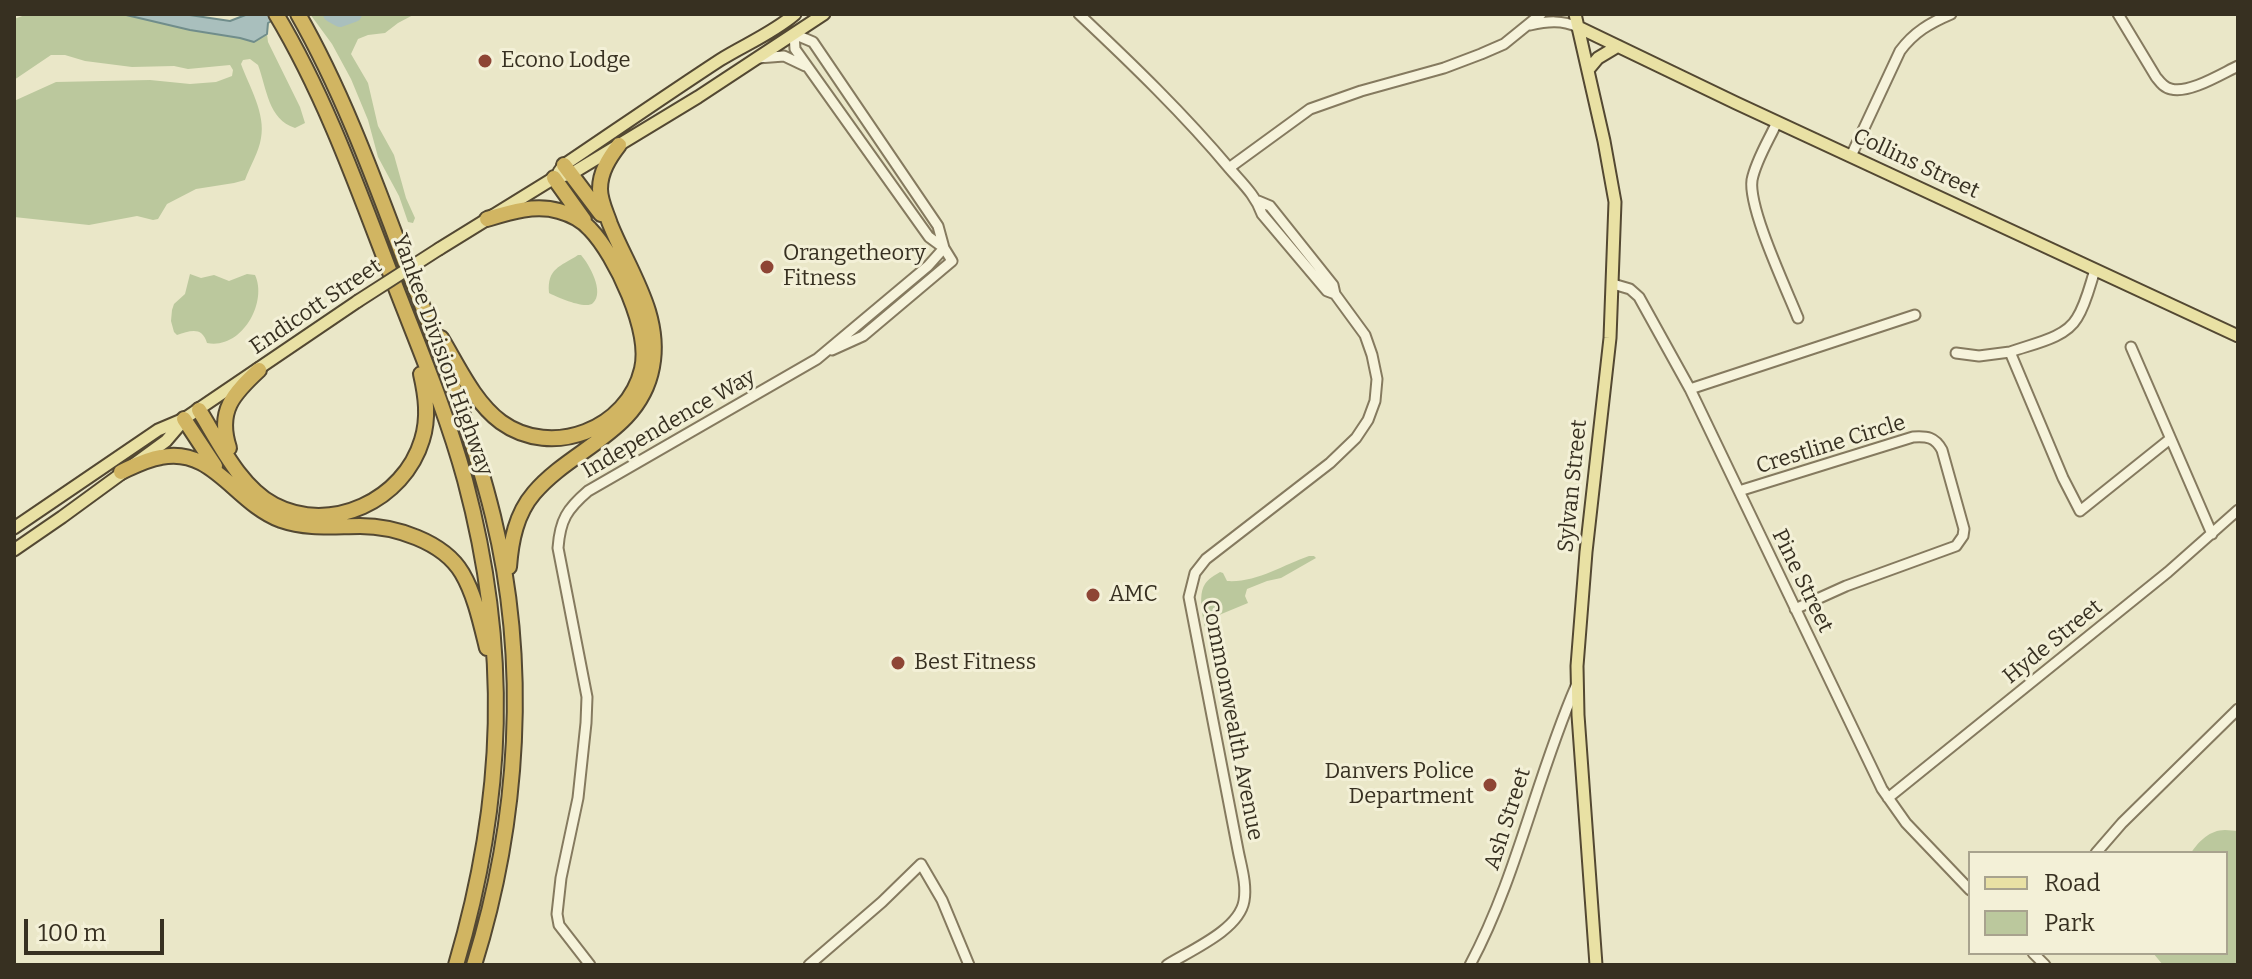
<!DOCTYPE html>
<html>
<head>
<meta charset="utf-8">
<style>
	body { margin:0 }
	#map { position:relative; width:2252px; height:979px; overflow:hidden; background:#eae7c8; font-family:Bitter,serif }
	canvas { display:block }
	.frame { position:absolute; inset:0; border:16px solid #373021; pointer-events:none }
	.legend { position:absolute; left:1968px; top:851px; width:260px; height:104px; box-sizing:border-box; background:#f3f0d7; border:2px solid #a8a38e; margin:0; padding:10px 14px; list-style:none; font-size:24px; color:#373021 }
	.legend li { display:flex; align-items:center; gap:16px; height:40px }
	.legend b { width:40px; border:2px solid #a8a38e }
	.scale { position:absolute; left:24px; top:919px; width:140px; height:36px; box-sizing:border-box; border:4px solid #373021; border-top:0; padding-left:10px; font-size:24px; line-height:28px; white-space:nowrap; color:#373021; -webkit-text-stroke:6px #f3f0d7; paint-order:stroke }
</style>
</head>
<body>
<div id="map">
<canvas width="2252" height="979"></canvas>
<div class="frame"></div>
<ul class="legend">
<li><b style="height:10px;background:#e9e1a4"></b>Road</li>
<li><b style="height:22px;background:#bbc89d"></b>Park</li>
</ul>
<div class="scale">100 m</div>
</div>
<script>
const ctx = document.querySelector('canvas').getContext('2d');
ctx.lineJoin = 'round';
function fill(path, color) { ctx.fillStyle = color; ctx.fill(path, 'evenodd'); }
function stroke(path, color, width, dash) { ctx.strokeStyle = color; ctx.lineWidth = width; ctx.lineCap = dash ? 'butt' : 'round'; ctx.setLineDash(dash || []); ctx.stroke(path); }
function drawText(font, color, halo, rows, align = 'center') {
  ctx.font = font + ' Bitter,serif'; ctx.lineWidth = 6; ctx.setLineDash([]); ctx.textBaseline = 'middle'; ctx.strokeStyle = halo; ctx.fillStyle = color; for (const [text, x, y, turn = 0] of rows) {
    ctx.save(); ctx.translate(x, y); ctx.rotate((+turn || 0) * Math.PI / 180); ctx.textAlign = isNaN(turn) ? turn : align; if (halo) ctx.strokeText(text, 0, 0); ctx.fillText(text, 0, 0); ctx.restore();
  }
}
fill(new Path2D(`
	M28 14H122L190 30 240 38 254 42 267 34 268 42 300 107 305 123 295 128C268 119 267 89 258 65L250 59 243 60 241 64C249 86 266 114 261 138 259 152 250 166 245 180L234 183 196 189 167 204 158 219 153 220 137 216 89 225 14 217V101L56 82 150 80 190 84 216 82 232 76 233 70 230 65 188 69 174 66 132 67 85 61 65 55H51L14 80V19Z
	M310 14H415L398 23 385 33 368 35 358 39 351 54 368 83 378 126 394 155 406 198 415 218 413 223 408 222 399 196 378 157 368 120 351 79 332 44Z
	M578 255H581C589 264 605 292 593 303 586 310 557 297 549 293 547 268 560 267 578 255Z
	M190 274 201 278 214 275 229 281 247 274 255 275C268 303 241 350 207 343 202 326 190 331 177 335L174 332 171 321 172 310 174 304 185 294Z
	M1309 556H1314L1316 558 1281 578 1267 581 1247 589 1245 596 1248 603 1219 615C1213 628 1223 641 1218 653H1214C1207 639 1195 598 1205 584 1208 579 1215 575 1220 572L1223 573 1227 581C1256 583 1283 565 1309 556Z
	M2225 830 2238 831V965H2163L2153 953H2226V853H2191C2199 841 2210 830 2225 830Z`), '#bbc89d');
const water = new Path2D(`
	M122 14H183L230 21 248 14H284L268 23 267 34 254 42 240 38 190 30Z`);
fill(water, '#a9bfbd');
stroke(water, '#708d8b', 2);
stroke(new Path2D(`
	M331 14 340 19 354 14`), '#a9bfbd', 16);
const minor = new Path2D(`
	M1079 14C1131 63 1184 114 1230 169 1243 184 1256 196 1262 214L1327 291 1335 294
	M2118 14 2156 77C2160 82 2164 88 2171 89 2189 94 2221 74 2238 66
	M1530 25C1548 21 1562 20 1578 27
	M758 58 784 56 805 66
	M1777 122C1769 140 1756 160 1752 180 1748 208 1786 288 1798 318
	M1851 156 1900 51C1914 32 1930 23 1951 14
	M1229 168 1310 109 1361 91 1444 68 1481 54 1504 44 1541 14
	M2095 270C2090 285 2086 304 2077 318 2065 339 2031 344 2010 352L2063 478 2080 511 2170 439
	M1613 284 1630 289 1639 297 1690 389 1882 789 1906 823 1970 890
	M2131 347 2212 534
	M832 350 863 336 952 261 944 248 938 226 813 42 794 34 795 49 929 237 944 248
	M1956 353 1979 356 2010 352
	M1690 389 1915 315
	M1739 491 1913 437C1927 436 1935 437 1942 450L1964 529 1963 536 1956 546 1846 586 1795 609
	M1888 798 2168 572 2238 510
	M2096 853 2122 823 2238 709
	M2033 953 2045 965
	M590 965 559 925 557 914 561 878 578 798 586 723 587 697 558 548C560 520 567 509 588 491L817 359 928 266 944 248
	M809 965 882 902 921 864 942 900 969 965
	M1167 965C1191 950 1239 930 1244 901 1247 884 1241 866 1238 850L1189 597 1195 573 1206 559 1330 463 1356 438 1368 420 1375 401 1377 379 1372 355 1365 335 1335 294 1333 285 1270 206 1258 201
	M1470 965C1517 877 1536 778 1576 686`);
const major = new Path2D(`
	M1575 14 1604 141 1615 202 1610 338 1586 552 1577 666 1578 715 1596 965
	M1578 27 1736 103 2238 336
	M1588 70 1598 58 1618 46
	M559 172 564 165C616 130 668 94 720 60 744 45 773 33 795 14
	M439 249 554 178 571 174 698 97 824 14
	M14 528 158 430 184 419 358 301
	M14 550 62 517 166 441 184 420`);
const highway = new Path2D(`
	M276 14C325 96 357 186 391 275 417 343 446 410 465 480 510 648 505 799 456 965
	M298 14C343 93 374 179 406 264 438 346 472 430 493 516 529 663 519 821 474 965
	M564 165 601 214
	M554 178 584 220
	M441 338C458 366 474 402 501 422 552 459 628 429 642 369 651 331 616 256 590 229 582 220 570 214 559 211 535 204 510 212 487 219
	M199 410C219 442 239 486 274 505 331 535 404 500 422 440 429 418 426 396 421 374
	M184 419 215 466
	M229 448C217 411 233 394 259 370
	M121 472C134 466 147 459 161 457 213 446 235 503 281 520 307 529 333 526 360 526 394 526 443 541 462 573 475 595 481 624 487 648
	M509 567C511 541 516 514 534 493 572 448 640 432 652 367 662 315 629 271 610 224 606 212 600 201 600 189 600 172 609 158 619 145`);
stroke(minor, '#857a5f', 13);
stroke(major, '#534832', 15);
stroke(highway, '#534832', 18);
stroke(minor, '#f6f3db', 9);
stroke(major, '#e9e1a4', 11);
stroke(highway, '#d1b562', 14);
const majorBridge = new Path2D(`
	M358 301 439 249`);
stroke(majorBridge, '#534832', 15, []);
stroke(majorBridge, '#e9e1a4', 11);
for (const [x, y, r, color] of [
	[485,61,8,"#8e4535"],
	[767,267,8,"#8e4535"],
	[1093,595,8,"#8e4535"],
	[898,663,8,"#8e4535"],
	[1490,785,8,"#8e4535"]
]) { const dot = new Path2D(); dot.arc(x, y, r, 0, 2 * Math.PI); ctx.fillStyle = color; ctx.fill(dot); stroke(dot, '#f3f0d7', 3); }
drawText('22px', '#373021', '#f3f0d7', [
	["Econo Lodge",501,61],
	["Orangetheory",783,254],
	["Fitness",783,279],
	["AMC",1109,595],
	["Best Fitness",914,663],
	["Danvers Police",1474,772,"right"],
	["Department",1474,797,"right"]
], 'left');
drawText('22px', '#373021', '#f3f0d7', [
	["Collins Street",1916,164,25],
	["Endicott Street",316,307,-34],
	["Yankee Division Highway",442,355,70],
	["Independence Way",669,424,-30],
	["Crestline Circle",1831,445,-17],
	["Sylvan Street",1573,486,-84],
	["Pine Street",1802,581,64],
	["Hyde Street",2053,642,-39],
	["Commonwealth Avenue",1232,720,79],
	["Ash Street",1508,819,-72]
]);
</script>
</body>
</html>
